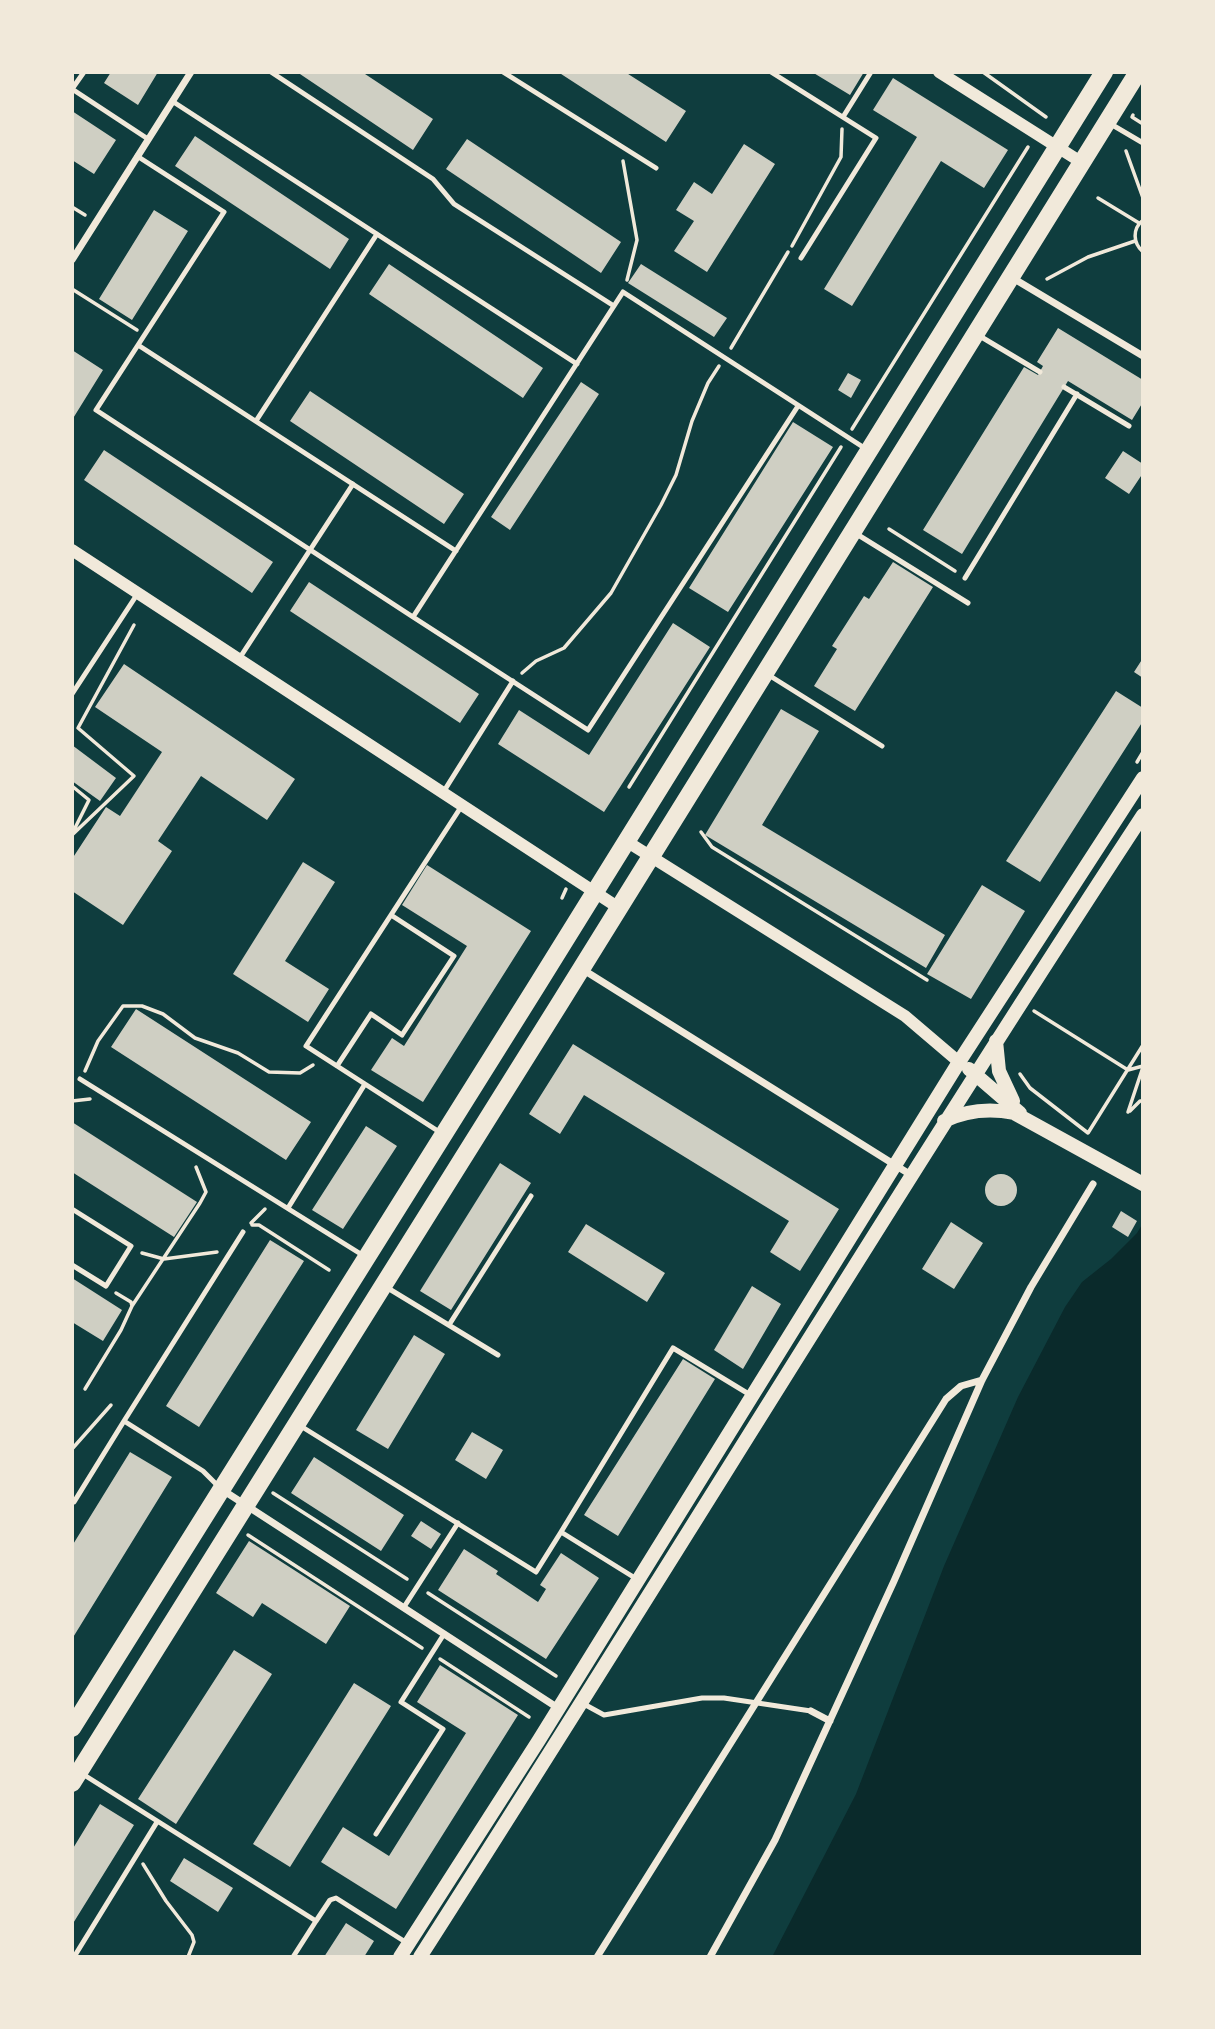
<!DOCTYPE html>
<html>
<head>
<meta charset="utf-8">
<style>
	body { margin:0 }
	#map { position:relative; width:1215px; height:2029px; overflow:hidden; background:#0f3d3e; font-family:Montserrat,sans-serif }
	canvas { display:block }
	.frame { position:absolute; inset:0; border:74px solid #f1e9da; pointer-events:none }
</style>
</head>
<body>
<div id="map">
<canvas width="1215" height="2029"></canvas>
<div class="frame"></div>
</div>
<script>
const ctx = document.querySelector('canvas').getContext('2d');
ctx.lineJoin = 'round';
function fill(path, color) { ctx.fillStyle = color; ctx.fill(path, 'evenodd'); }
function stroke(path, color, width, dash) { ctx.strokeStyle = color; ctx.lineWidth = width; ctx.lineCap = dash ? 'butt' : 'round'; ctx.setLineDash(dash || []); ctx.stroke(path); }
fill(new Path2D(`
	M1143 1223V1957H772L856 1794 944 1566 1018 1397 1065 1307 1082 1282 1111 1259 1137 1233Z`), '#0a2a2b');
fill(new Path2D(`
	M111 72H158L138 105 104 83Z
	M297 72H362L433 119 413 150Z
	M558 72H625L686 111 666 142Z
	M812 72H864L850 95Z
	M893 78 1008 150 984 188 941 161 852 306 824 289 917 137 873 110Z
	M72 111 116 140 94 174 72 160Z
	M195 136 349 239 330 269 175 166Z
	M467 139 621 242 601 273 446 169Z
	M744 144 775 164 707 272 674 251 694 221 676 210 694 182 712 194Z
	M154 210 188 231 132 320 99 299Z
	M389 264 543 368 523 398 369 294Z
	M641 264 727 318 714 337 628 283Z
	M1058 328 1143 380V402L1132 420 1068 381 962 554 923 530 1024 367 1038 375 1043 366 1037 362Z
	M72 350 103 370 72 420Z
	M848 373 861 380 851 398 838 390Z
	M581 382 599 394 510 530 491 517Z
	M310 391 464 494 444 524 290 421Z
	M793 422 833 447 728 612 689 588Z
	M104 450 273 562 252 593 84 480Z
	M1123 451 1143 464V473L1129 494 1105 478Z
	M893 562 933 587 855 711 814 686 837 649 832 646 864 596 869 599Z
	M309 582 479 694 460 723 290 611Z
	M673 623 710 647 604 812 498 744 519 710 589 755Z
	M1143 658V678L1134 672Z
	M124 664 295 779 267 820 201 776 158 841 172 851 123 925 72 891V859L106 807 120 816 162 752 95 707Z
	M1116 691 1143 708V721L1040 882 1006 861Z
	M781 709 819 731 762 825 945 935 926 968 705 835Z
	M72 745 116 778 100 801 72 781Z
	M303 862 335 882 285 961 329 989 308 1022 233 974Z
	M427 865 531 931 423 1102 371 1070 392 1038 404 1046 467 946 402 905Z
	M982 885 1025 911 971 999 927 974Z
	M136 1009 311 1122 286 1160 111 1047Z
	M573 1044 839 1209 800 1271 770 1252 789 1221 584 1095 560 1134 529 1114Z
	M72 1122 197 1202 174 1237 72 1172Z
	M366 1126 397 1146 343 1229 312 1210Z
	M500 1163 531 1183 451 1310 420 1291Z
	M985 1190a16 16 0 1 1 32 0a16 16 0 1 1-32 0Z
	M1121 1211 1137 1221 1128 1237 1112 1227Z
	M951 1222 983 1243 954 1289 922 1269Z
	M586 1224 665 1273 647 1302 568 1252Z
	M270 1240 304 1261 199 1427 166 1406Z
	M72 1278 122 1310 103 1341 72 1322Z
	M752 1286 781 1304 743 1369 714 1350Z
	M414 1335 445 1354 388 1449 356 1430Z
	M683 1359 715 1379 618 1536 584 1515Z
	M472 1432 503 1450 486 1479 455 1460Z
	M130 1452 172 1477 72 1639V1546Z
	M314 1457 404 1515 381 1551 291 1493Z
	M421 1521 441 1534 431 1549 411 1536Z
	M249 1541 350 1606 326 1644 262 1603 253 1617 216 1593Z
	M464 1549 498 1571 496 1574 538 1602 546 1589 540 1585 561 1553 599 1578 546 1659 438 1590Z
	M234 1650 272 1674 176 1824 138 1799Z
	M440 1665 518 1715 396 1909 321 1862 343 1827 389 1856 466 1733 417 1702Z
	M354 1683 391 1706 290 1867 253 1844Z
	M100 1804 134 1825 72 1925V1850Z
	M184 1858 233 1888 218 1912 170 1881Z
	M346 1923 374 1941 364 1957H324Z`), '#cfcfc3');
stroke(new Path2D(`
	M983 72 1046 117
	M1133 115 1132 117 1143 124
	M1126 151 1143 198
	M623 161 637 240 627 280
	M1098 198 1139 223
	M72 207 85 215
	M1143 220C1132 229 1133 243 1143 252
	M792 246 841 157 842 129
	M1047 279 1088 257 1135 241
	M72 289 137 330
	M731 348 788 252
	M852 429 1028 147
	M889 529 955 571
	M522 673 536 661 564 648 611 593 661 505 676 475 692 421 708 383 719 366
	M1137 762 1143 752
	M72 786 89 800 73 832
	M629 787 841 447
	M701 832 712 847 927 980
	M72 835 134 776 78 728 134 625
	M562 898 566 889
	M1034 1011 1128 1070 1143 1066
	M85 1071 98 1041 123 1006H142L163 1014 195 1038 238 1053 269 1072 300 1073 313 1065
	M1020 1074 1030 1088 1088 1133 1143 1045
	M72 1101 90 1099
	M1130 1111 1140 1101H1143
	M1128 1112 1143 1067
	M251 1223 265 1209
	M252 1225H259L329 1270
	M142 1253 164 1259 217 1252
	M132 1306 200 1203 206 1192 196 1167
	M85 1389 121 1330 132 1306 131 1302 116 1293
	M72 1449 111 1405
	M273 1493 407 1579
	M248 1535 422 1648
	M428 1593 556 1676
	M440 1659 529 1717
	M143 1864 166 1901 192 1935 194 1942 188 1957`), '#f1e9da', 3.5);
stroke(new Path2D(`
	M271 72 433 179 454 204 614 306
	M503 72 656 168
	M771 72 876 138 801 258
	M72 89 148 139
	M72 89 84 72
	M172 101 577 364
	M843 117 871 72
	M1109 123 1143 143
	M137 156 224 212 96 410 413 617 623 292 866 449
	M978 335 1040 372
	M138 345 456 551
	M1064 387 1129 426
	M256 421 377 234
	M855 533 968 603
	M965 578 1077 394
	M413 617 588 730 798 406
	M239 659 353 484
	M767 674 882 746
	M72 694 138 593
	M444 791 513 681
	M337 1066 371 1014 402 1035 454 956 391 915
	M80 1079 364 1256
	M441 1133 306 1046 461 807
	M288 1208 365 1084
	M72 1209 131 1246 106 1286 72 1265
	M386 1287 498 1355
	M449 1325 531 1196
	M124 1421 243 1232
	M299 1425 536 1572 561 1532 635 1578
	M72 1501 74 1502 124 1421 203 1471 219 1487
	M561 1532 673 1348 752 1396
	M404 1607 458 1523
	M582 1703 604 1715 702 1698H724L811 1711
	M81 1773 316 1921 293 1957
	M376 1834 443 1729 401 1702 444 1634
	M316 1921 330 1900 336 1898 407 1943
	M74 1957 157 1822`), '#f1e9da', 5);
stroke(new Path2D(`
	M72 260 191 72
	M1011 277 1143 356
	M582 969 911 1175
	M221 1489 558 1708
	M811 1711 830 1721
	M597 1957 946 1399 961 1386 982 1380
	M710 1957 775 1840 894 1581 982 1380 1031 1287 1093 1184`), '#f1e9da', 7);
stroke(new Path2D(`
	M939 72 1081 162
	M72 550 619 908
	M626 841 905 1016 959 1062`), '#f1e9da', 12);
stroke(new Path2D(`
	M996 1041 999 1071 1013 1101
	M969 1069 1020 1113
	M944 1121C967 1110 989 1108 1014 1113L1143 1184
	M400 1957 539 1740 959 1062 1143 778
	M420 1957C663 1578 896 1192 1143 815`), '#f1e9da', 14);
stroke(new Path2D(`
	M72 1728 536 987 1104 72
	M72 1783 560 1003 1138 72`), '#f1e9da', 18);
</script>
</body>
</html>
